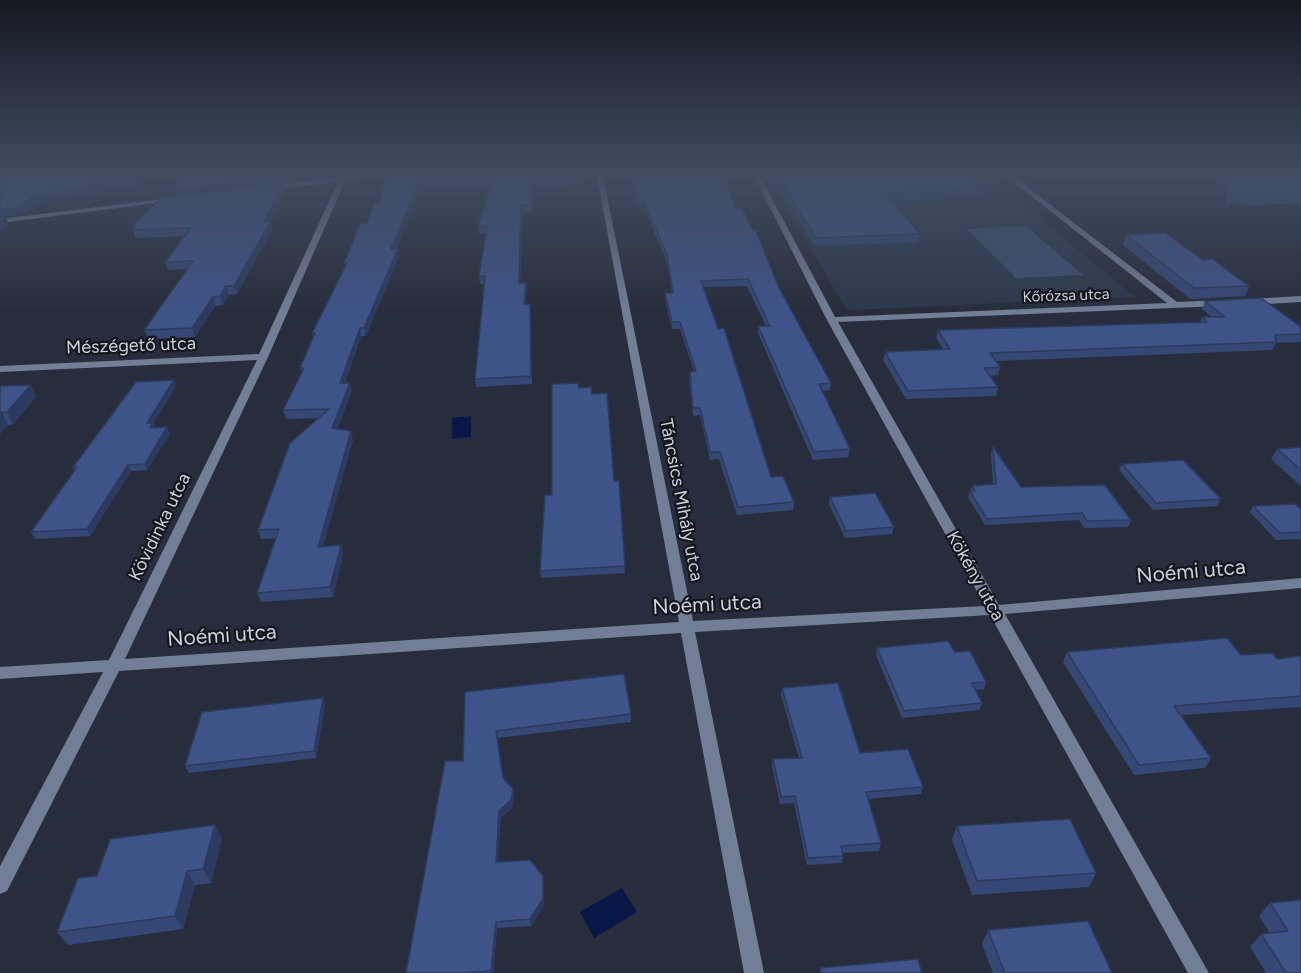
<!DOCTYPE html>
<html>
<head>
<meta charset="utf-8">
<style>
	body { margin:0 }
	canvas { display:block; background:#272d3c }
</style>
</head>
<body>
<canvas width="1301" height="973"></canvas>
<script>
const ctx = document.querySelector('canvas').getContext('2d');
ctx.lineJoin = 'round';
function fill(path, color) { ctx.fillStyle = color; ctx.fill(path, 'evenodd'); }
function stroke(path, color, width, dash) { ctx.strokeStyle = color; ctx.lineWidth = width; ctx.lineCap = dash ? 'butt' : 'round'; ctx.setLineDash(dash || []); ctx.stroke(path); }
function drawText(font, color, halo, rows, align = 'center') {
  ctx.font = font + ' Figtree,sans-serif'; ctx.lineWidth = 4.5; ctx.setLineDash([]); ctx.textBaseline = 'middle'; ctx.strokeStyle = halo; ctx.fillStyle = color; for (const [text, x, y, turn = 0] of rows) {
    ctx.save(); ctx.translate(x, y); ctx.rotate((+turn || 0) * Math.PI / 180); ctx.textAlign = isNaN(turn) ? turn : align; if (halo) ctx.strokeText(text, 0, 0); ctx.fillText(text, 0, 0); ctx.restore();
  }
}
fill(new Path2D(`
	M768 176H988L1135 297 847 310Z`), '#2e384c');
fill(new Path2D(`
	M1027 226V227L1083 275 1016 278 967 229Z`), '#3f4e6f');
fill(new Path2D(`
	M471 416V437L452 439V418Z
	M622 888 637 912 594 938 580 912Z`), '#081745');
fill(new Path2D(`
	M1015 176H1032C1028 179 1019 179 1015 176Z`), '#081745');
fill(new Path2D(`
	M349 176H369L345 181 268 357 125 659 679 622 597 176H603L693 621 985 606 827 320 754 176H760L835 317 1167 303 1006 176H1013L1177 302 1220 300 1224 303 1220 306 838 322 999 605 1301 578V588L1005 614 1209 973H1188L990 615 695 632 764 973H744L681 633 119 671 7 891 0 894V866L103 672 0 679V667L109 660 257 360 0 372V366L259 354 338 182 269 190 266 188 269 186Z
	M171 198 173 199V201L0 223V219Z
	M1301 296V302L1249 305 1245 302 1249 299Z`), '#727d96');
fill(new Path2D(`
	M386 176H578L577 184 531 187 533 211 522 212 520 283 527 290 525 304H530L532 384 476 387 475 379 484 284H480L479 276 486 233 479 234 478 227 490 188 419 191 396 248 399 256 366 336H361L345 383H350L352 391 337 429 353 440 323 546 341 545 343 554 333 597 261 602 257 593 276 538 261 539 258 530 319 418 286 419 283 410 302 373 300 368 313 338 312 333 345 267 344 263 379 203Z
	M633 176H721L735 208 831 383 830 390 822 391 850 449 848 457 813 460 758 333V326H766L747 286 703 287 771 477 794 502 793 510 737 515 719 459 710 460 700 415 693 416 689 379 690 372 694 371 680 329H672L665 299V293H672L667 262 643 205 636 206Z
	M772 176H965L980 190 979 197 891 201 920 234 918 242 815 246Z
	M1220 176H1301V203L1257 205 1226 204 1225 186 1218 182Z
	M286 190 270 222 272 230 237 294 229 295 223 305 215 306 195 337 148 339 144 330 187 269 168 270 165 262 185 236 135 238 132 226Z
	M1126 235 1203 260 1249 286 1245 296 1190 299 1123 245Z
	M1205 301 1301 327V342L1276 343 1272 350 996 361 1000 367 998 375 989 376 998 387 996 396 906 399 883 360 885 352 943 349 936 338 938 330 1200 322 1202 317H1212L1202 309Z
	M174 380 176 386 153 423 155 428 170 434 147 470 131 471 90 536 35 539 31 532 75 471 73 467Z
	M0 386 36 397 13 424 8 425 0 434Z
	M579 388 592 394 614 481 625 573 541 578 540 571 552 495Z
	M993 447 1021 487 1131 520 1128 527 1084 528 1079 520 985 525 968 497 972 486 993 484 991 453Z
	M1301 447V486L1271 459 1277 449Z
	M1122 464 1221 499 1217 506 1153 510 1119 470Z
	M830 497 894 527 892 534 845 538 829 504Z
	M1253 506 1301 509V539L1276 540 1250 512Z
	M877 648 955 652 986 682 984 689 975 690 982 703 979 710 902 718 876 655Z
	M1067 652 1241 655 1277 659 1301 656V707L1181 715 1211 758 1205 768 1134 775 1063 662Z
	M782 688 860 753 923 787 921 794 868 799 881 843 879 851 843 853V856L842 863 807 865 794 803 780 804 772 766 773 759 799 758 781 695Z
	M465 692 631 714V722L497 738 503 779 513 789 514 796 512 808 501 818 497 862 544 883V906L531 926 497 928 493 973H406L463 761Z
	M325 705 316 758 189 773 185 766Z
	M215 825 222 839 211 883 195 885 183 929 68 945 57 932Z
	M957 826 1096 873 1089 887 972 895 952 840Z
	M1301 900V973H1266L1250 947 1261 934 1270 933 1259 916 1270 903Z
	M988 930 1112 973H993L982 944Z`), '#354774');
fill(new Path2D(`
	M136 176H142L135 188 90 191 87 196 49 199 48 202 36 203 22 214 0 217V210L33 196 47 192Z
	M289 176H293L290 181 172 196 171 191Z
	M284 182 286 190 266 230 264 222Z
	M418 184 419 191 393 256 391 249Z
	M521 205 522 212 520 291 519 283Z
	M6 217 9 224 0 231V222Z
	M270 222 272 230 237 294 234 286Z
	M398 248 399 256 366 336 364 328Z
	M526 283 527 290 525 312 524 304Z
	M226 286 229 295 223 305 220 296Z
	M213 297 215 306 195 337 192 328Z
	M360 328 361 336 342 392 340 383Z
	M174 380 176 386 151 427 153 423 156 429 153 434 147 423Z
	M350 383 352 391 334 436 332 428Z
	M31 385 36 397 13 424 7 412Z
	M2 412 8 425 0 434V415Z
	M167 427 170 434 147 470 145 464Z
	M351 431 353 440 320 556 318 547Z
	M128 465 131 471 90 536 87 529Z
	M341 545 343 554 333 597 330 587Z
	M323 698 325 705 316 758 314 751Z
	M513 789 514 796 512 808 501 818 497 869 496 862 499 811Z
	M215 825 222 839 211 883 203 869Z
	M187 871 195 885 183 929 175 916Z
	M543 876 544 883V906L531 926 530 919Z
	M496 922 497 928 493 973H492Z`), '#2b3a5e');
const building = new Path2D(`
	M0 176H136L132 181 87 185 84 189 47 192 45 195 33 196 19 207 0 210Z
	M185 176H289L171 191Z
	M386 176H577V178L531 180 532 205H521L519 283H526L524 304H530L531 376 475 379 485 276H479L487 226 478 227 492 182 418 184 391 249 398 248 364 328H360L340 383H350L332 428 351 431 318 547 341 545 330 587 257 593 279 529 258 530 290 443 329 409 283 410 304 368H300L315 333H312L347 263H344L360 224 367 223 374 203H379Z
	M633 176H721L728 187 735 208H742L753 231H756L779 288 831 383 819 384 850 449 814 452 758 326H770L748 279 701 281 718 329 724 328 771 477 783 476 794 502 738 507 720 452H710L700 408H693L690 372 696 371 680 322H672L665 293H673L667 255 643 200H636Z
	M777 176H965L980 190 884 193 920 234 816 238Z
	M1227 176H1301V194L1261 195 1230 194 1229 177Z
	M284 182 264 222H270L234 286H226L220 296 213 297 192 328 144 330 193 261 165 262 191 228 132 230 136 226H132L161 198Z
	M0 217H6L0 222Z
	M1165 233 1203 260 1212 259 1249 286 1194 288 1126 235Z
	M1261 298 1301 327V334L1275 335 1276 342 990 353 1000 367 984 368 998 387 908 391 885 352 950 349 938 330 1207 322 1202 317H1225L1205 301Z
	M174 380 147 423H153L150 428 167 427 145 464 128 465 87 529 31 532 77 467H73L136 382Z
	M578 383 579 388 591 387 592 394 607 393 614 481H619L625 566 540 571 545 495H552V384Z
	M31 385 7 412H2L0 415V386Z
	M993 447 1021 487 1105 485 1131 520 1087 521 1082 513 987 519 970 491H975L972 486 996 484Z
	M1301 447V470L1277 449Z
	M1183 460 1221 499 1156 503 1122 464Z
	M875 493 894 527 846 531 830 497Z
	M1295 504 1301 509V532L1280 533 1253 506Z
	M1227 638 1241 655 1272 653 1277 659 1301 656V696L1174 706 1211 758 1139 765 1067 652Z
	M948 641 955 652 970 651 986 682 972 683 982 703 904 711 877 648Z
	M624 674 631 714 496 731 503 778 513 789 511 800 499 811 496 862 530 860 543 876V899L530 919 496 922 491 971 461 973H406L445 761H463L465 692Z
	M838 683 860 753 908 749 923 787 866 792 881 843 841 846 843 856 808 858 795 796 781 797 773 759 802 758 782 688Z
	M323 698 314 751 185 766 202 712Z
	M1070 819 1096 873 977 881 957 826Z
	M215 825 203 869 187 871 175 916 57 932 78 878 97 876 110 839Z
	M1301 900V973H1286L1261 934 1288 931 1270 903Z
	M1088 921 1112 973H1005L988 930Z
	M918 959 922 973H821L820 968Z`);
fill(building, '#3e5387');
stroke(building, '#2b3a5e', 1.5);
const sky = ctx.createLinearGradient(0, 0, 0, 312);
sky.addColorStop(0, '#151921');
sky.addColorStop(0.56, '#414c61');
sky.addColorStop(1, '#414c6100');
ctx.fillStyle = sky;
ctx.fillRect(0, 0, 1301, 312);
drawText('15px', '#cdd1db', '#13161d', [
	["Kőrózsa utca",1066,296,-2]
]);
drawText('18px', '#cdd1db', '#13161d', [
	["Mészégető utca",131,346,-2],
	["Táncsics Mihály utca",681,500,79],
	["Kövidinka utca",160,527,-64],
	["Kökény utca",975,576,61]
]);
drawText('21px', '#cdd1db', '#13161d', [
	["Noémi utca",1191,572,-5],
	["Noémi utca",707,605,-3],
	["Noémi utca",222,636,-4]
]);
</script>
</body>
</html>
